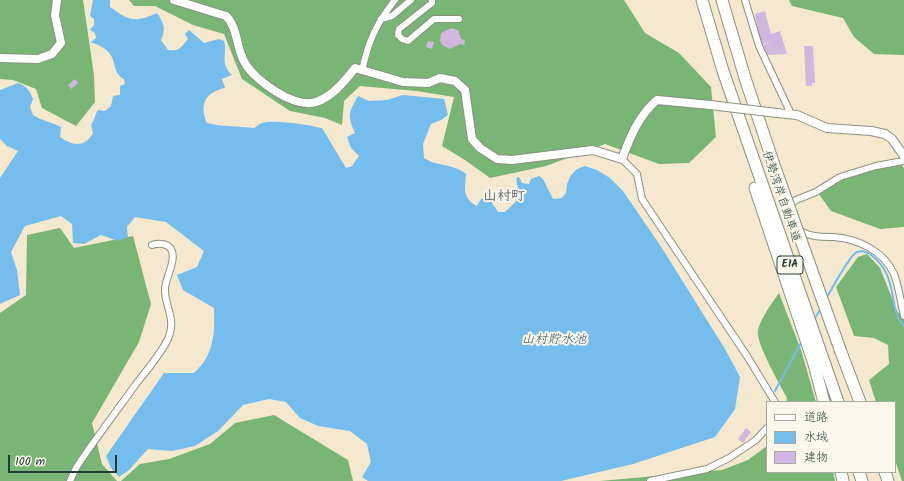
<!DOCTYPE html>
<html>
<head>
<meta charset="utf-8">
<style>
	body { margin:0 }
	#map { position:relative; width:904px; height:481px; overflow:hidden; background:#f4e8cf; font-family:Kalam,"Klee One",sans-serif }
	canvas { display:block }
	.legend { position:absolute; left:766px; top:401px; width:130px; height:72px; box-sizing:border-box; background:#fbf7ec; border:1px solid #a3ada2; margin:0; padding:5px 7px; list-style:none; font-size:12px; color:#1f3d34 }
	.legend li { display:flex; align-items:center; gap:8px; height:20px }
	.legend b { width:20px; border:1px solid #a3ada2 }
	.scale { position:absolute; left:8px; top:455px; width:109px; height:18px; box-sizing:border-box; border:2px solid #1f3d34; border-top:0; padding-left:5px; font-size:12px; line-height:14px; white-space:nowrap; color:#1f3d34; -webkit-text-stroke:3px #fbf7ec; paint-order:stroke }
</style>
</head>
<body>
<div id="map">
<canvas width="904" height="481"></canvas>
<ul class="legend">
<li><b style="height:5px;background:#fff"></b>道路</li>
<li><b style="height:11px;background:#75bded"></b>水域</li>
<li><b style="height:11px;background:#cfb7df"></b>建物</li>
</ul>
<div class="scale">100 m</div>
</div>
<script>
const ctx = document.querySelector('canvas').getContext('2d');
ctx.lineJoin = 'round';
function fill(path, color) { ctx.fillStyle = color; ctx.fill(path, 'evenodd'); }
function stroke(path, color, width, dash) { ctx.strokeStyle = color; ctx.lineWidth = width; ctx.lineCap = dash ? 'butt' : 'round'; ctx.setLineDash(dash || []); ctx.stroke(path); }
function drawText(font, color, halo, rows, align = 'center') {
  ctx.font = font + ' Kalam,"Klee One",sans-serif'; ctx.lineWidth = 4; ctx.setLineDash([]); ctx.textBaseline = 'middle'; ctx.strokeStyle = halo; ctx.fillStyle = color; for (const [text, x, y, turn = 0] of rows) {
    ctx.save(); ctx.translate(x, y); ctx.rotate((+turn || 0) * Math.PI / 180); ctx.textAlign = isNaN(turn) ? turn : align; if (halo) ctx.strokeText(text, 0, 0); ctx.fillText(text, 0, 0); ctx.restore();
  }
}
fill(new Path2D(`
	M0 0H83L94 75 95 102 76 126 42 108 36 89 13 80 0 79Z
	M129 0H624L645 33 679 53 711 87 716 137 689 163 659 164 605 144 546 166 490 178 465 160 442 146 454 97 416 91 360 86 344 101 342 125 325 118 290 111 242 79 224 34 193 25 155 6H134Z
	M789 0H904V55L874 54 854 37 843 18 792 6Z
	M900 163 904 168V227L880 229 831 211 818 193 868 166Z
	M60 228 74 248 133 236 151 304 139 342 92 423 102 464 117 481H0V313L26 295 27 235Z
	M867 254 880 268 897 311 904 319V481H902L895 460V402H876L869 380 889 364 888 345 874 338 854 336 836 287 858 257Z
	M779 293 801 350 816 402H786L787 398C779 383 760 350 758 335 756 324 773 302 779 293Z
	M274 415 348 460 353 481H121L140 464 169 459 210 444 235 423Z
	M767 446V472H833L835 481H600L722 470 748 460Z`), '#79b574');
fill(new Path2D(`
	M93 0H110V7C129 21 135 23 157 13 164 23 166 30 161 40L168 50C180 52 181 47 188 39L185 34 189 30 204 43 219 39 224 41C228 55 219 62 232 75L222 79 225 88C205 92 199 105 207 123 223 127 238 126 254 128 256 127 259 124 262 123 273 119 310 125 322 128L346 168 352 166 359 156 351 148 347 137 355 133C347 115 349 112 358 96L369 101 387 100 403 95 444 99 448 115 441 120 431 124 423 144 424 158C437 167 453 163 466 174 465 189 462 198 477 206L481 199 484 198 490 200 498 212H505C520 198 520 200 516 178L519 177 522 183 529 184 531 179 539 176 543 179 553 199 562 198 566 193 567 184 571 175 577 169 585 166 597 170 610 178 623 191 660 245 725 349 740 377 735 409 715 437 633 464 561 481H368L362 477 371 462 367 444 350 431 318 426 300 418 286 402 269 399 243 405 218 431 195 446 172 451 148 449 129 470 119 477 111 468 106 456 164 373H194C214 355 215 334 214 308L183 290 177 275 197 267 204 251 166 222 135 217 127 227 128 237 118 241 101 235 84 244 73 243 72 224 61 216 25 226 11 252 17 270 20 295 0 304V178L18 151 7 146 0 139V90L18 83C27 86 30 91 33 99L30 107 33 115C42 121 51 122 61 127L60 137C72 146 85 148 93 133L91 125C95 120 95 114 98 110L105 111 111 106 113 96 120 95V86L125 84 124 79C113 74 116 62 110 54 106 48 98 45 91 42L96 38 95 33 90 30 94 25V19L90 16Z`), '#75bded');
stroke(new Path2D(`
	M826 299C831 290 850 255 857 252 862 250 867 252 871 255 900 276 887 310 904 326
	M814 320 821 308
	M775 391 802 341`), '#75bded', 2);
fill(new Path2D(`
	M765 11 771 34 780 31 787 54 764 55 761 46 771 42 760 45 755 14Z
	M451 28 458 30 461 39 465 40 464 45 460 44 450 49 442 45 440 40 441 33Z
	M428 41 434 42 432 49 426 47Z
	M804 46H813L815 83H812V86H806Z
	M75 79 78 83 71 89 68 85Z
	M746 428 751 432 743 443 738 439Z`), '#cfb7df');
const street = new Path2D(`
	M432 0V3L399 29 398 35 402 39 408 41 434 19H459
	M745 0 759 46 791 114
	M381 19 392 16 411 0
	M362 71C368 42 376 24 395 0
	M622 159 637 174 642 199 747 356 775 402
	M787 208 796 200 816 192 840 177 876 166 903 161
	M798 229C808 237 822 237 834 237 858 239 884 251 894 274 899 287 901 303 904 316
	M70 481 76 468C95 439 116 412 136 384 147 370 159 356 167 341 178 319 164 307 165 288 166 277 177 259 171 249 167 243 158 243 152 245
	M650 481 707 469 729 458 756 440 767 428`);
const secondary = new Path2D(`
	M174 0 226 16C238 27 236 49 245 63 255 81 295 109 316 102 332 97 345 81 355 68L403 82 428 83 440 78 455 81 465 90 472 139 480 148 497 159 512 160 593 150 622 159C630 137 639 115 657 100L710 105
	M0 58 38 59 52 54 61 43 55 15 57 0
	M777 113 797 115 827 128 871 131 885 134 892 139 904 156`);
const highway = new Path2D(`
	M702 0 723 71 838 402
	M722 0 745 78 773 162
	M755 188 814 364 824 402
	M841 352 860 402
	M841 472 843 481
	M859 472 862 481
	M885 472 888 481`);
stroke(street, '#8a9282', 8);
stroke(secondary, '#8a9282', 10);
stroke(highway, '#8a9282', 13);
stroke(street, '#fff', 6);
stroke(secondary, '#fff', 8);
stroke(highway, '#fff', 11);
const secondaryBridge = new Path2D(`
	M710 105 777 113`);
const highwayBridge = new Path2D(`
	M773 162 841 352`);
stroke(secondaryBridge, '#8a9282', 10, []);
stroke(highwayBridge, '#8a9282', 13, []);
stroke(secondaryBridge, '#fff', 8);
stroke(highwayBridge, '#fff', 11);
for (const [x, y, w] of [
	[790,265,26]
]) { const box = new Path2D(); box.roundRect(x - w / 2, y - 9, w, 18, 3); ctx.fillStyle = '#fbf7ec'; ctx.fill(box); stroke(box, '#1f3d34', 1); }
drawText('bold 11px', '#1f3d34', null, [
	["E1A",790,265]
]);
drawText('12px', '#1f3d34', '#fbf7ec', [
	["伊勢湾岸自動車道",780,197,71]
]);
drawText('italic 13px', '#345d62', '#fbf7ec', [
	["山村貯水池",554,341]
]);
drawText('bold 14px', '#5d6870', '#fbf7ec', [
	["山村町",504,198]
]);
</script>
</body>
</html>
